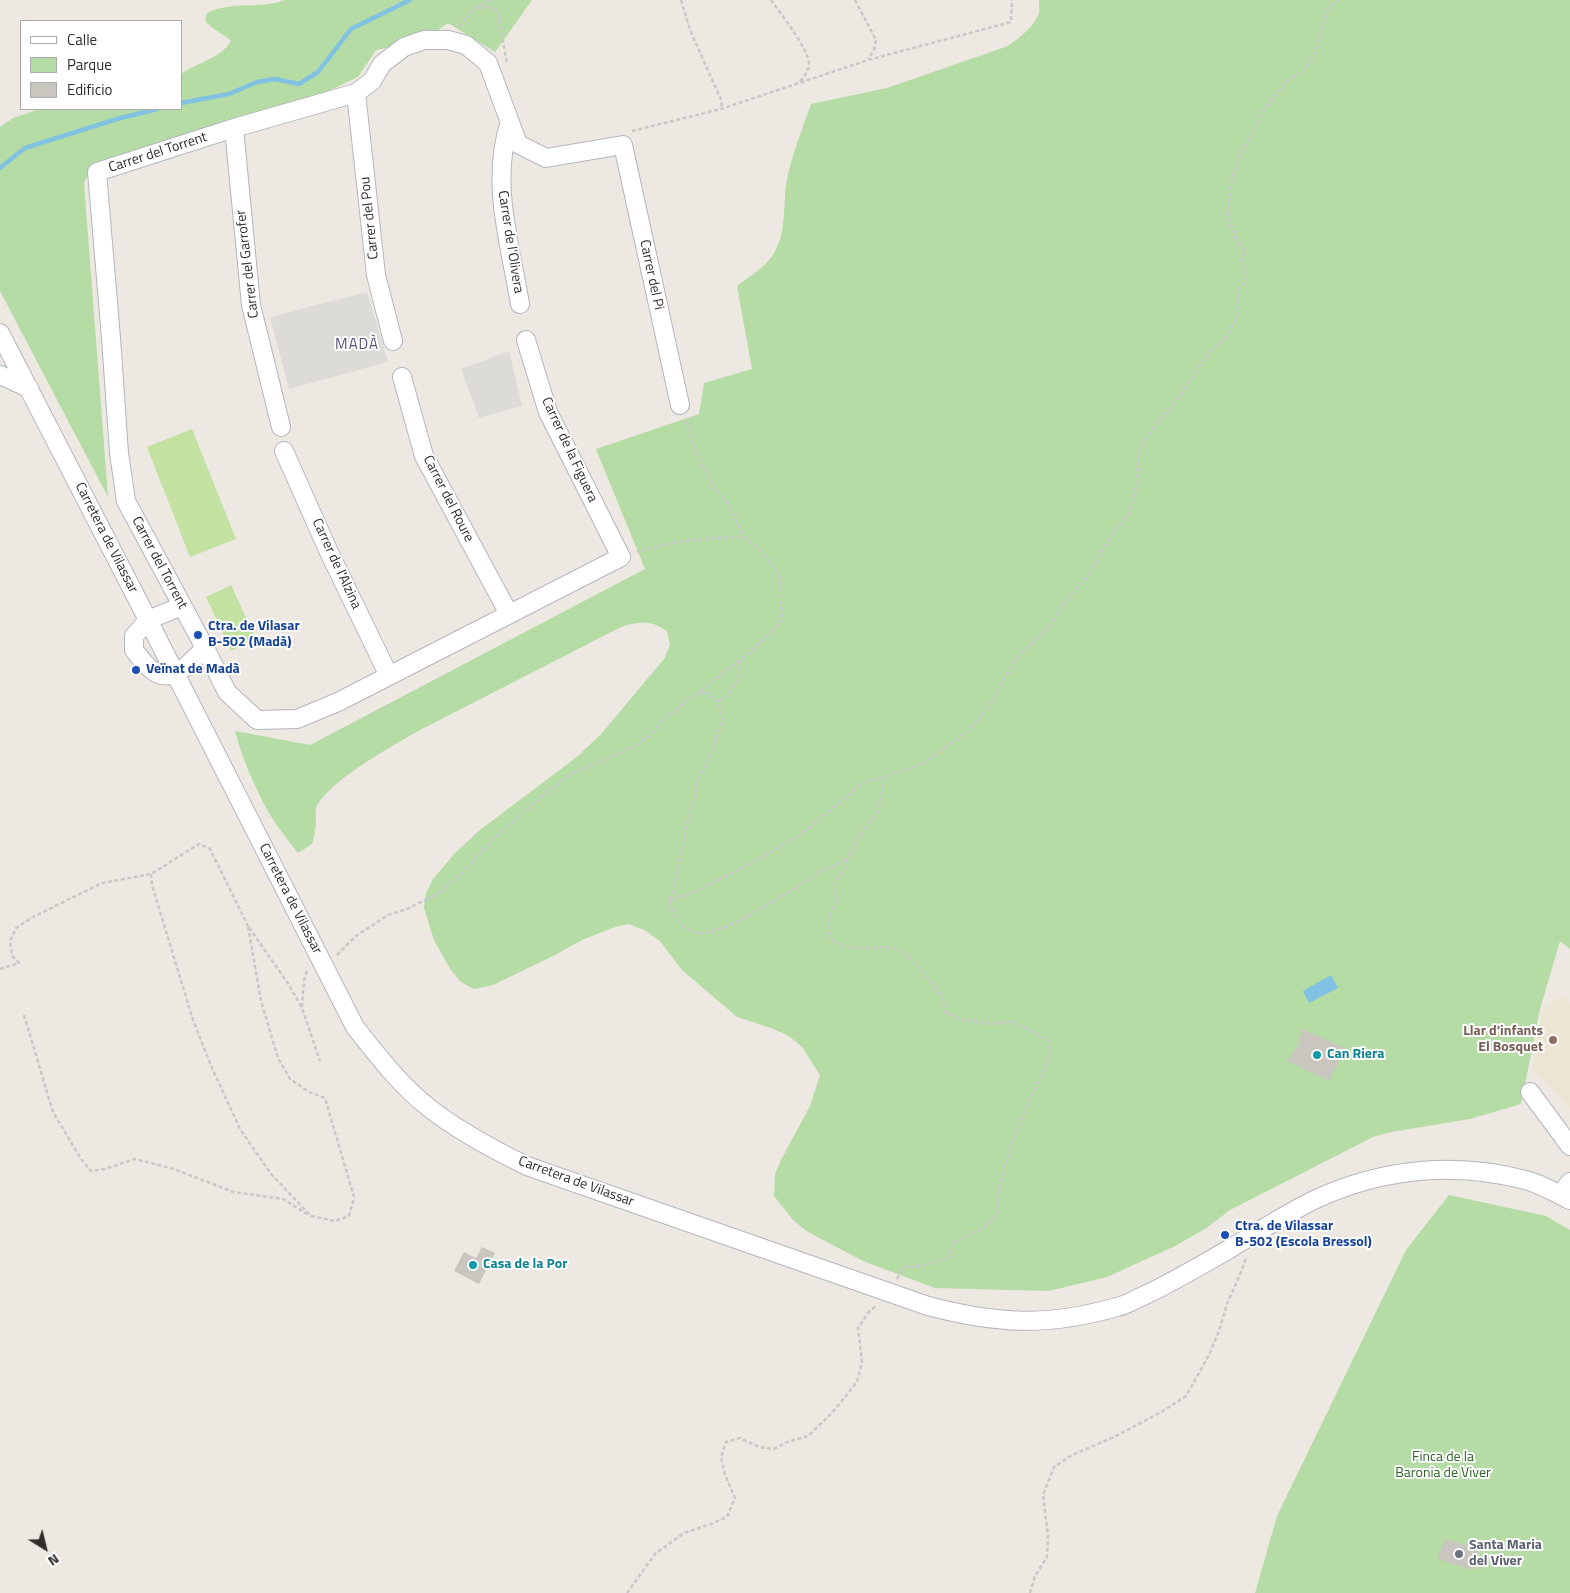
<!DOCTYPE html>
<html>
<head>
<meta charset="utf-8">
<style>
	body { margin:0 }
	#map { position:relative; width:1570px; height:1593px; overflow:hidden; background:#ede8e1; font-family:"Titillium Web",sans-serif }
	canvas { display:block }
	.legend { position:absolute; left:20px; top:20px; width:162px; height:90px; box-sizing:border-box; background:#fff; border:1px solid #ababab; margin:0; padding:6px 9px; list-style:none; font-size:15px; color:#2d2d2d }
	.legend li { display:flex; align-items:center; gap:10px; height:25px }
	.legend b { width:25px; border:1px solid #ababab }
	.north { position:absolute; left:20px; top:1523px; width:50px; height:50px; -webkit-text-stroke:4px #fff; paint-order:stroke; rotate:144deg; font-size:14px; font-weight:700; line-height:20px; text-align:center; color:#2d2d2d }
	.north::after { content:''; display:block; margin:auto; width:18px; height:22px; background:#2d2d2d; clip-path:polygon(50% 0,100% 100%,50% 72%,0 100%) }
</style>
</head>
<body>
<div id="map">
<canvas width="1570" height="1593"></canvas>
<ul class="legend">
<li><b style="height:6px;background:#fff"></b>Calle</li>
<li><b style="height:14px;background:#b4dca4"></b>Parque</li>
<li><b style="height:14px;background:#c9c6bf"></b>Edificio</li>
</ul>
<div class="north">N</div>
</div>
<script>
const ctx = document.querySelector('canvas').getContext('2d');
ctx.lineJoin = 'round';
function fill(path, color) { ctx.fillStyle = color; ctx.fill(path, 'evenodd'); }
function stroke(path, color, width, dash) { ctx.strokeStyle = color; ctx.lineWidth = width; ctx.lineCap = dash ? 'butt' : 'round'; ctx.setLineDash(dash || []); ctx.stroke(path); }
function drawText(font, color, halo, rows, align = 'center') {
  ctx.font = font + ' "Titillium Web",sans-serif'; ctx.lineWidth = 4; ctx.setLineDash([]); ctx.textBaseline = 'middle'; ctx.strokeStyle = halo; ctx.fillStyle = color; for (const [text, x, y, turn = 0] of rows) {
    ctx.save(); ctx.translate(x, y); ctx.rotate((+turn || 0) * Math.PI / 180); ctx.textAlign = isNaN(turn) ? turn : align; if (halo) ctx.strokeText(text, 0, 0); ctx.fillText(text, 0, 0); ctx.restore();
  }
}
fill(new Path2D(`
	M1561 995 1570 1003V1108L1532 1069 1542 1012Z`), '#ece5d3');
fill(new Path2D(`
	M285 0H532L495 52 448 23 424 40 376 50 358 77 318 96 94 163 84 183 108 497 0 291V127L13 118 40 109H181V74C198 62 220 59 231 41 223 33 212 30 205 20L207 13C235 0 257 10 285 0Z
	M1039 0H1570V949L1560 941 1540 1009 1521 1104 1470 1119 1391 1132 1373 1137 1230 1210 1205 1229 1175 1246 1107 1277 1049 1291 935 1288 863 1261 808 1232 793 1220 774 1196 775 1174 781 1160 810 1106 820 1075 802 1047 789 1036 771 1028 737 1017 682 970 660 941 644 930 629 924 615 927 582 940 553 956 493 985 474 989 461 982 450 969 434 940 424 908 426 893 433 879 455 853 480 830 578 756 602 733 664 659 670 645 667 631C649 620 641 621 621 627L420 730C396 744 324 783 316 809 315 814 316 820 316 825 315 831 314 837 312 844L298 853C289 841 278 828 270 815 255 788 243 761 235 731L310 745 645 569 596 449 699 414 704 383 752 369 737 286C750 276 766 267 774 253 788 231 782 199 788 174 794 150 803 127 811 104L887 88 1008 46C1019 38 1034 27 1039 13 1040 9 1039 4 1039 0Z
	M1449 1195 1546 1216 1570 1230V1593H1255L1277 1516 1406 1250Z`), '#b4dca4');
fill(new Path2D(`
	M192 429 236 539 190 557 147 447Z
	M231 585 256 639 231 651 206 597Z`), '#c3e2a1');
fill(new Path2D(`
	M367 292 388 362 289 389 270 317Z
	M509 351 522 406 479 418 461 369Z`), '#dddbd7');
fill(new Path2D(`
	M1331 975 1338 988 1309 1003 1303 991Z`), '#81c2e2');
stroke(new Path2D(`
	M181 103 229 94 257 82 275 79 299 84 318 72 351 29 410 0
	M0 168 25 148 117 119 157 109`), '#81c2e2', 4.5);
fill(new Path2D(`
	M1302 1029 1346 1048 1329 1081 1287 1061 1298 1046Z
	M482 1247 495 1253 479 1284 454 1271 464 1252 476 1258Z
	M1445 1539 1480 1549 1474 1570 1437 1559Z`), '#c9c6bf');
const minor = new Path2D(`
	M356 93 376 275 393 341
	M510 122C490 181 510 244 520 304
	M234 128 251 305 281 427
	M0 333 148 620 355 1027C377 1055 400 1085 428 1107 458 1131 492 1149 527 1166L928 1306C997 1324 1047 1327 1117 1307 1127 1305 1136 1299 1145 1295 1175 1281 1202 1265 1231 1248 1258 1232 1287 1213 1316 1199 1384 1168 1457 1161 1529 1181 1543 1185 1557 1194 1570 1200
	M526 340 548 412 621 557 338 702 297 719 257 720 227 692 205 648 126 501 119 453 111 338 97 172 234 128 356 93 372 81 382 64 404 47 424 40H448L466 45 488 63 518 144 546 158 623 145 680 405
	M0 375 29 388
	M402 377 424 456 509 614
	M284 451 328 550 389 676
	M182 606 148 620 134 636V650C144 663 156 681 175 674 181 672 199 654 205 648
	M1530 1092 1570 1146
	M1560 1195 1570 1182`);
stroke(minor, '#b4b6bf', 20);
stroke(new Path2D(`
	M681 0 690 30 722 102 721 109
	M771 0C780 13 810 50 809 65 808 72 804 77 799 82
	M855 0 876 40 874 50 868 59
	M475 8 493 7 498 13 507 63
	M458 27 475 8 491 0
	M632 131 721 109 868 60 1011 22 1012 0
	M686 421 698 457 715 489 729 505 744 537
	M740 660C739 681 736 689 718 702L723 720 708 762 696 783V795L690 809 673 893 669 902C675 917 682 931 699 933 724 936 799 886 822 870L833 867 848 857
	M699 692 708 693 718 702
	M151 874 152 885 193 1020 212 1068 240 1129 271 1174 311 1216 335 1221 349 1216 354 1197 325 1098 309 1092 290 1079 278 1058 261 1001 248 926 289 985 302 1008 320 1061
	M670 901 703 888 759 859 800 835 864 782 884 777
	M337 955 356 936 388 915 407 909 441 892 468 867 498 835 546 793 571 774 636 746 647 738 665 718 749 653 770 633 782 618 779 574 759 549 744 537C707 538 672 540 637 552
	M0 969 19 963 12 956 10 941 16 928 33 917 102 883 151 874 199 844 210 849 248 926
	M302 1007 304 981 307 970
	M24 1015 53 1112 81 1159 91 1171 105 1169 135 1159 174 1169 233 1192 283 1199 307 1214
	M897 1279 903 1267 921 1266 949 1258 953 1243 985 1227 998 1214 999 1187 1012 1143 1026 1108 1051 1054 1048 1040 1012 1021 992 1024 960 1019 945 1012C944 1008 943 1002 942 998 938 988 911 957 902 951 884 940 834 960 829 932 827 919 830 912 838 901L834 887 859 836 878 811 885 777 924 763 969 730 990 705 1014 661 1053 622 1065 601 1090 574 1107 542 1130 511 1136 487 1139 453 1146 437 1172 406 1209 352 1226 337 1239 313 1238 290 1247 279 1241 262 1245 252 1237 240 1227 216 1232 178 1242 151 1265 109 1285 83 1305 69 1316 52 1328 8 1338 0
	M627 1593 655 1554 684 1533 711 1524 727 1517 735 1498 725 1475 721 1457 726 1442 740 1438 759 1447 774 1449 787 1442 808 1436 832 1413 857 1382 862 1362 858 1328 868 1313 877 1305
	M1030 1593 1035 1576 1047 1557 1048 1536 1043 1495 1054 1467 1072 1455 1114 1437 1163 1411 1186 1396 1209 1355 1219 1331 1227 1304 1241 1272 1246 1258`), '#c8c8c8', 2.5, [4, 2.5]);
stroke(minor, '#fff', 18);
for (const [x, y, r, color] of [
	[198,635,5,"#1a4fb4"],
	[136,670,5,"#1a4fb4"],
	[1553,1040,5,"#8d6e63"],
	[1317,1055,5,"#0f9aa8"],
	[1225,1235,5,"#1a4fb4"],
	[473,1265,5,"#0f9aa8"],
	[1459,1554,5,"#6b7280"]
]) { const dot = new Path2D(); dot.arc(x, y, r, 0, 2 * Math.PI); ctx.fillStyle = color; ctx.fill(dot); stroke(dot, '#fff', 2); }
drawText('14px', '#2d2d2d', '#fff', [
	["Carrer del Torrent",158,153,-18],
	["Carrer del Pou",370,218,-96],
	["Carrer de l'Olivera",510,242,81],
	["Carrer del Garrofer",248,264,-97],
	["Carrer del Pi",651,275,78],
	["Carrer de la Figuera",569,450,65],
	["Carrer del Roure",448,499,63],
	["Carretera de Vilassar",106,538,63],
	["Carrer del Torrent",159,563,62],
	["Carrer de l'Alzina",336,564,65],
	["Carretera de Vilassar",290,899,63],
	["Carretera de Vilassar",576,1182,20]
]);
drawText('bold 14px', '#164399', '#fff', [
	["Ctra. de Vilasar",208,627],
	["B-502 (Madà)",208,643],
	["Veïnat de Madà",146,670],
	["Ctra. de Vilassar",1235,1227],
	["B-502 (Escola Bressol)",1235,1243]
], 'left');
drawText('bold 14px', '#785e54', '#fff', [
	["Llar d'infants",1543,1032],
	["El Bosquet",1543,1048]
], 'right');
drawText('bold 14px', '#0d838f', '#fff', [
	["Can Riera",1327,1055],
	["Casa de la Por",483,1265]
], 'left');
drawText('14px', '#2d6324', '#fff', [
	["Finca de la",1443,1458],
	["Baronia de Viver",1443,1474]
]);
drawText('bold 14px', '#5b616d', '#fff', [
	["Santa Maria",1469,1546],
	["del Viver",1469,1562]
], 'left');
ctx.letterSpacing = '1px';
drawText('15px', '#525679', '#fff', [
	["MADÀ",357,345]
]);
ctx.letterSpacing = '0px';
</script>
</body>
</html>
